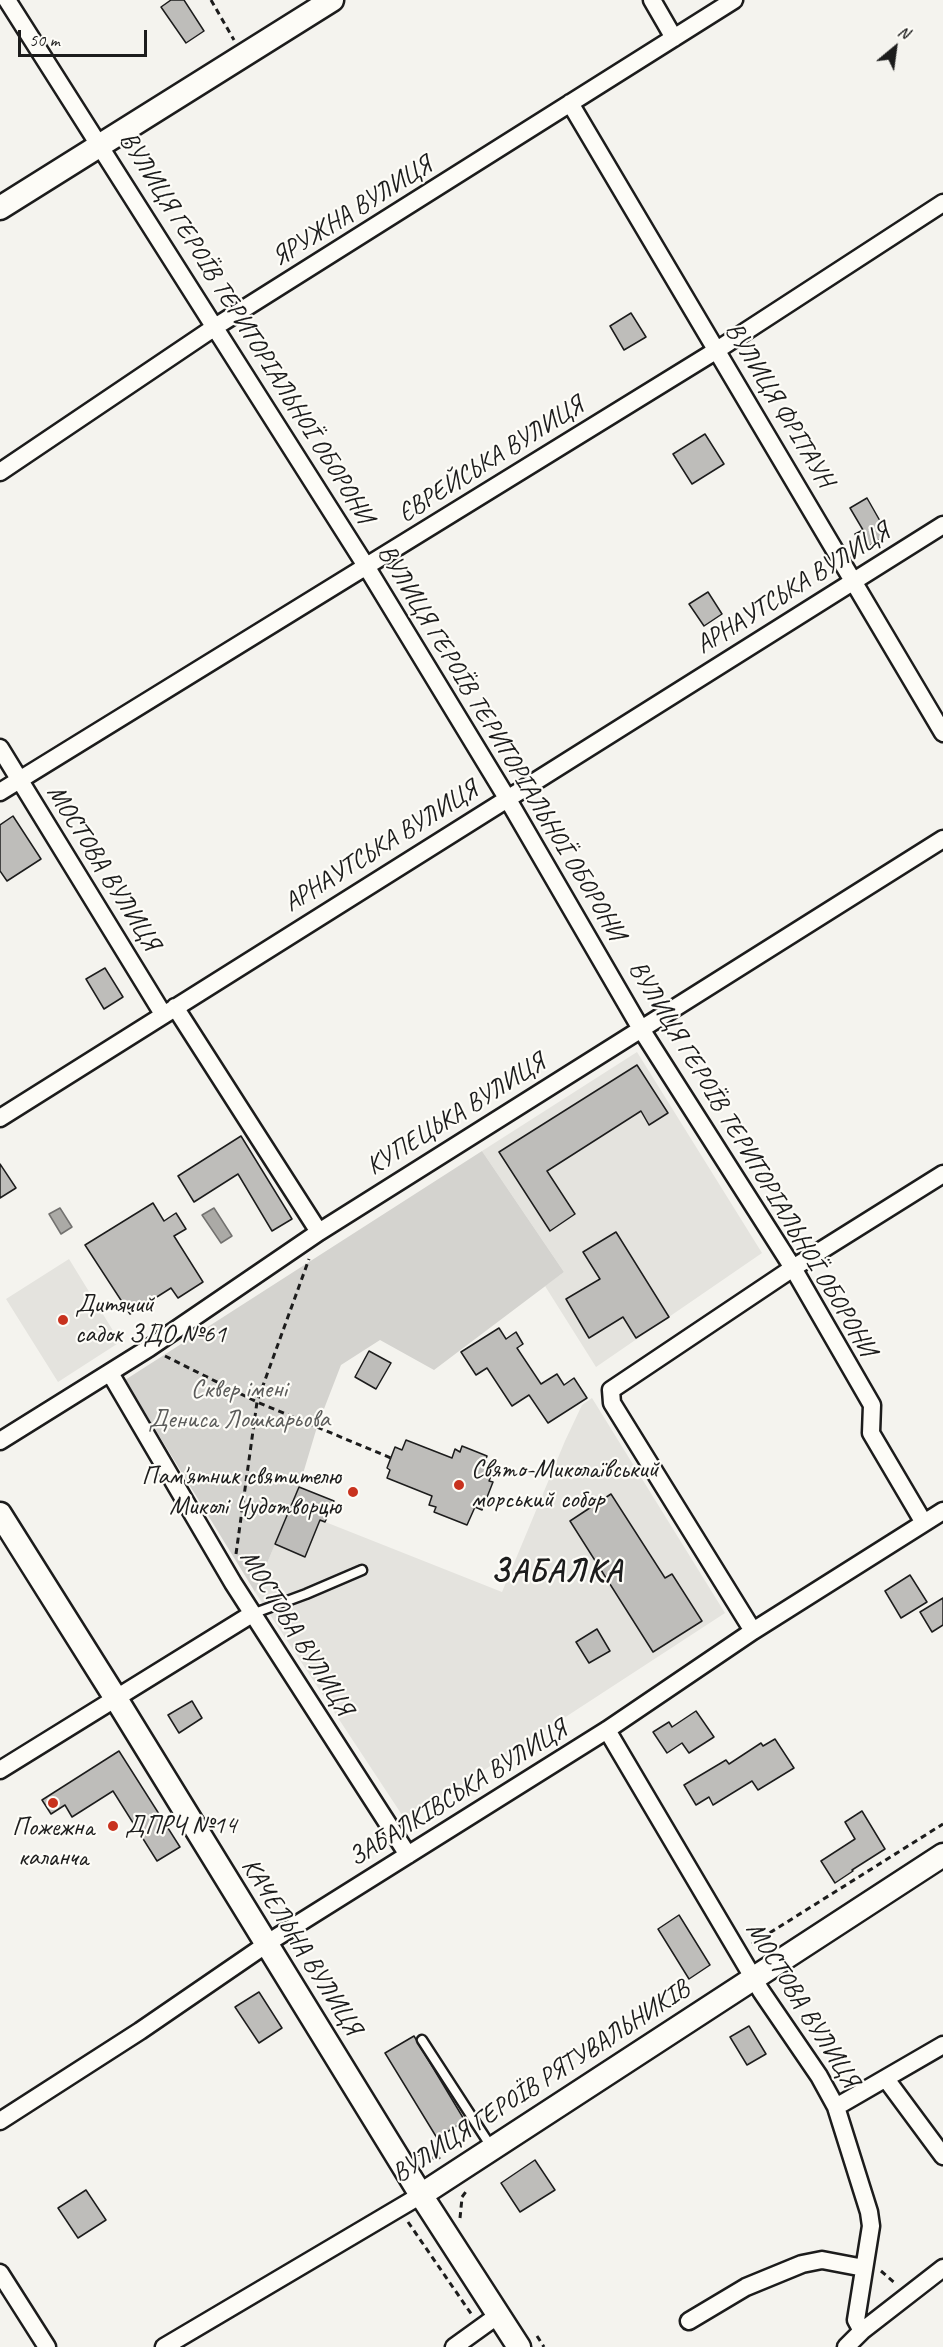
<!DOCTYPE html>
<html>
<head>
<meta charset="utf-8">
<style>
	body { margin:0 }
	#map { position:relative; width:943px; height:2347px; overflow:hidden; background:#f4f3ee; font-family:Caveat,sans-serif }
	canvas { display:block }
	.north { position:absolute; left:865px; top:18px; width:60px; height:60px; -webkit-text-stroke:4px #fdfcf7; paint-order:stroke; rotate:29deg; font-size:16px; font-weight:700; line-height:24px; text-align:center; color:#1c1c1c }
	.north::after { content:''; display:block; margin:auto; width:21px; height:27px; background:#1c1c1c; clip-path:polygon(50% 0,100% 100%,50% 72%,0 100%) }
	.scale { position:absolute; left:18px; top:30px; width:129px; height:27px; box-sizing:border-box; border:3px solid #1c1c1c; border-top:0; padding-left:8px; font-size:18px; line-height:21px; white-space:nowrap; color:#1c1c1c; -webkit-text-stroke:4px #fdfcf7; paint-order:stroke }
</style>
</head>
<body>
<div id="map">
<canvas width="943" height="2347"></canvas>
<div class="north">N</div>
<div class="scale">50 m</div>
</div>
<script>
const ctx = document.querySelector('canvas').getContext('2d');
ctx.lineJoin = 'round';
function fill(path, color) { ctx.fillStyle = color; ctx.fill(path, 'evenodd'); }
function stroke(path, color, width, dash) { ctx.strokeStyle = color; ctx.lineWidth = width; ctx.lineCap = dash ? 'butt' : 'round'; ctx.setLineDash(dash || []); ctx.stroke(path); }
function drawText(font, color, halo, rows, align = 'center') {
  ctx.font = font + ' Caveat,sans-serif'; ctx.lineWidth = 4.5; ctx.setLineDash([]); ctx.textBaseline = 'middle'; ctx.strokeStyle = halo; ctx.fillStyle = color; for (const [text, x, y, turn = 0] of rows) {
    ctx.save(); ctx.translate(x, y); ctx.rotate((+turn || 0) * Math.PI / 180); ctx.textAlign = isNaN(turn) ? turn : align; if (halo) ctx.strokeText(text, 0, 0); ctx.fillText(text, 0, 0); ctx.restore();
  }
}
fill(new Path2D(`
	M637 1052 762 1253 596 1367 545 1286 564 1272 482 1151Z
	M69 1259 120 1342 58 1382 6 1299Z
	M592 1398 725 1613 406 1821 255 1592 290 1508 502 1592 565 1441 582 1405Z`), '#e4e3de');
fill(new Path2D(`
	M482 1151 564 1272 434 1370 380 1340 341 1365 317 1427 299 1487 255 1592 125 1380Z`), '#d4d3cf');
const water = new Path2D(`
	M60 1208 72 1227 61 1234 49 1214Z
	M214 1208 232 1236 221 1243 202 1215Z`);
fill(water, '#abaaa6');
stroke(water, '#72716f', 1.5);
const building = new Path2D(`
	M171 0H184L204 31 186 43 161 7Z
	M631 313 646 337 624 350 610 326Z
	M705 434 724 464 692 484 673 454Z
	M867 498 888 535 864 549 855 534 863 530 850 508Z
	M708 592 722 614 704 626 689 604Z
	M13 816 41 859 7 881 0 871V825Z
	M105 968 123 997 104 1009 86 979Z
	M637 1065 668 1113 649 1125 641 1111 547 1171 575 1214 550 1231 499 1152Z
	M241 1136 292 1219 272 1231 238 1174 194 1202 178 1176Z
	M0 1164 16 1188 0 1198Z
	M153 1203 164 1221 176 1213 186 1229 174 1236 203 1282 178 1298 171 1288 130 1314 85 1245Z
	M616 1232 669 1317 636 1338 623 1317 589 1338 566 1299 600 1279 583 1252Z
	M499 1328 506 1339 516 1332 523 1344 517 1348 541 1384 557 1374 564 1385 574 1378 587 1398 548 1423 529 1395 512 1406 487 1368 476 1375 461 1352Z
	M369 1351 391 1363 376 1389 355 1377Z
	M406 1440 452 1458 455 1449 460 1452 462 1446 487 1456 485 1462 495 1466 489 1481 493 1482 482 1510 475 1507 467 1525 434 1512 436 1507 429 1505 432 1496 387 1478 390 1470 387 1468 395 1447 402 1450Z
	M299 1487 334 1501 325 1522 320 1520 305 1557 275 1544Z
	M611 1494 665 1578 672 1574 702 1621 653 1652 570 1521Z
	M910 1575 927 1602 901 1618 885 1591Z
	M943 1598V1625L932 1632 920 1612Z
	M597 1629 610 1651 589 1663 576 1642Z
	M192 1701 202 1718 179 1733 168 1715Z
	M696 1711 714 1737 689 1753 682 1743 667 1753 653 1732 669 1722 672 1727Z
	M775 1739 794 1768 758 1790 752 1781 713 1805 709 1797 696 1805 684 1785 726 1760 729 1764 761 1743 763 1746Z
	M119 1751 180 1847 157 1861 113 1791 72 1817 65 1805 51 1814 42 1800Z
	M862 1811 885 1849 852 1870 853 1871 835 1883 821 1861 855 1839 845 1822Z
	M679 1915 710 1965 689 1979 658 1929Z
	M259 1992 282 2028 259 2043 235 2007Z
	M749 2026 766 2054 747 2065 730 2037Z
	M414 2036 465 2121 437 2138 385 2053Z
	M535 2160 555 2190 520 2212 501 2183Z
	M86 2190 106 2220 78 2238 58 2208Z`);
fill(building, '#bebdba');
stroke(building, '#1c1c1c', 1.5);
const lane = new Path2D(`
	M252 1614 306 1594 362 1570
	M422 2040 492 2148`);
const street = new Path2D(`
	M7 0 366 566 507 798 641 1029 793 1268 872 1405 871 1433 924 1523
	M652 0 674 38
	M570 103 943 733
	M0 472 215 327 734 0
	M0 748 163 1014
	M0 792 717 350 943 203
	M175 1007 319 1232
	M0 1118 943 525
	M110 1373 233 1583 408 1855
	M0 1441 149 1348 319 1232 943 839
	M753 1631 612 1403 611 1390 793 1268 943 1174
	M607 1730 761 1991 819 2076 836 2107 869 2212 871 2226 856 2320 862 2331
	M0 1770 252 1614
	M886 2079 943 2156
	M836 2107 943 2045
	M0 2121 140 2031 277 1937 607 1730 753 1631 943 1511
	M0 2273 47 2347
	M689 2321 746 2287 802 2264 822 2260 864 2268
	M164 2347 421 2195
	M454 2347 497 2316
	M846 2347 862 2331 943 2268`);
const secondary = new Path2D(`
	M0 208 332 0
	M0 1514 115 1697 421 2195 519 2347
	M421 2195 943 1855`);
stroke(lane, '#1c1c1c', 13);
stroke(street, '#1c1c1c', 21);
stroke(secondary, '#1c1c1c', 27);
stroke(new Path2D(`
	M211 0 234 40
	M165 1356 257 1402 391 1458
	M236 1554 257 1402 309 1259
	M752 1944 943 1824
	M418 2154 437 2159 440 2157
	M462 2197 468 2189
	M460 2218 462 2198
	M408 2222 472 2315
	M881 2271 896 2284
	M537 2336 544 2347`), '#1c1c1c', 3, [6, 4.5]);
stroke(lane, '#fdfcf7', 8);
stroke(street, '#fdfcf7', 16);
stroke(secondary, '#fdfcf7', 22);
for (const [x, y, r, color] of [
	[63,1320,6,"#c8321e"],
	[459,1485,6,"#c8321e"],
	[353,1492,6,"#c8321e"],
	[53,1803,6,"#c8321e"],
	[113,1826,6,"#c8321e"]
]) { const dot = new Path2D(); dot.arc(x, y, r, 0, 2 * Math.PI); ctx.fillStyle = color; ctx.fill(dot); stroke(dot, '#fdfcf7', 2); }
drawText('26px', '#1c1c1c', '#fdfcf7', [
	["ЯРУЖНА ВУЛИЦЯ",352,212,-32],
	["ВУЛИЦЯ ГЕРОЇВ ТЕРИТОРІАЛЬНОЇ ОБОРОНИ",246,328,58],
	["ВУЛИЦЯ ФРІТАУН",779,405,59],
	["ЄВРЕЙСЬКА ВУЛИЦЯ",491,460,-32],
	["АРНАУТСЬКА ВУЛИЦЯ",793,589,-32],
	["ВУЛИЦЯ ГЕРОЇВ ТЕРИТОРІАЛЬНОЇ ОБОРОНИ",501,743,59],
	["АРНАУТСЬКА ВУЛИЦЯ",381,847,-32],
	["МОСТОВА ВУЛИЦЯ",103,868,58],
	["КУПЕЦЬКА ВУЛИЦЯ",456,1115,-32],
	["ВУЛИЦЯ ГЕРОЇВ ТЕРИТОРІАЛЬНОЇ ОБОРОНИ",752,1159,59],
	["МОСТОВА ВУЛИЦЯ",296,1633,58],
	["ЗАБАЛКІВСЬКА ВУЛИЦЯ",458,1794,-32],
	["КАЧЕЛЬНА ВУЛИЦЯ",301,1947,58],
	["МОСТОВА ВУЛИЦЯ",802,2005,58],
	["ВУЛИЦЯ ГЕРОЇВ РЯТУВАЛЬНИКІВ",541,2082,-33]
]);
drawText('26px', '#1c1c1c', '#fdfcf7', [
	["Дитячий",75,1305],
	["садок ЗДО №61",75,1335],
	["Свято-Миколаївський",471,1470],
	["морський собор",471,1500],
	["Пам'ятник святителю",341,1477,"right"],
	["Миколі Чудотворцю",341,1507,"right"],
	["ДПРЧ №14",125,1826],
	["Пожежна",53,1828,"center"],
	["каланча",53,1858,"center"]
], 'left');
drawText('26px', '#5c5c5b', '#fdfcf7', [
	["Сквер імені",239,1390],
	["Дениса Лошкарьова",239,1420]
]);
ctx.letterSpacing = '1.5px';
drawText('bold 32px', '#1c1c1c', '#fdfcf7', [
	["ЗАБАЛКА",557,1573]
]);
ctx.letterSpacing = '0px';
</script>
</body>
</html>
